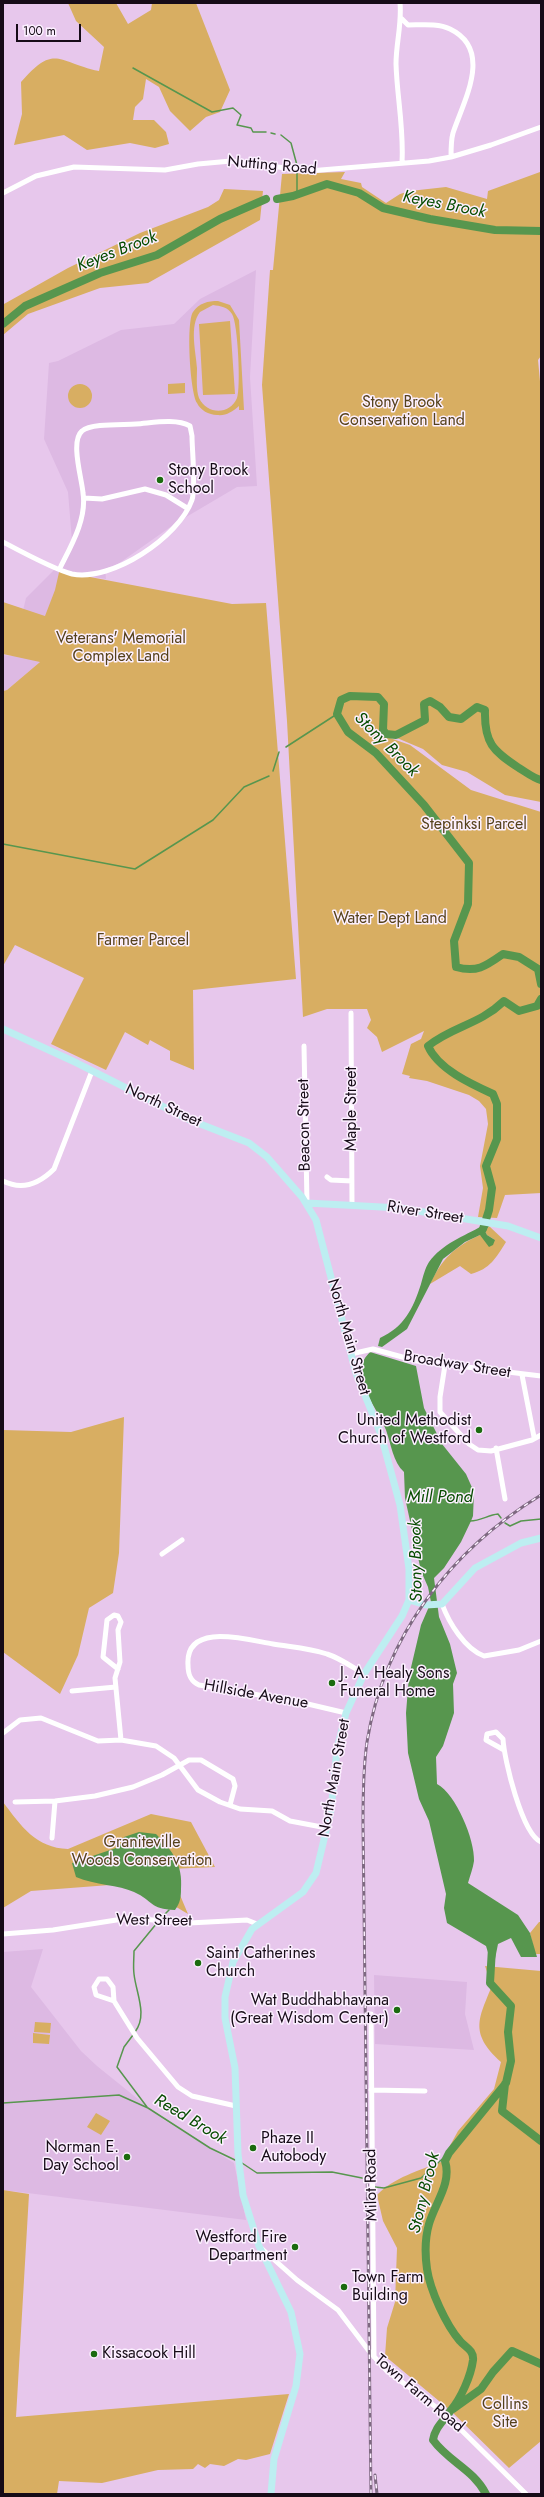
<!DOCTYPE html>
<html>
<head>
<meta charset="utf-8">
<style>
	body { margin:0 }
	#map { position:relative; width:544px; height:2497px; overflow:hidden; background:#e7c7ec; font-family:Jost,sans-serif }
	canvas { display:block }
	.frame { position:absolute; inset:0; border:4px solid #160b17; pointer-events:none }
	.scale { position:absolute; left:16px; top:24px; width:65px; height:18px; box-sizing:border-box; border:2px solid #160b17; border-top:0; padding-left:5px; font-size:12px; line-height:14px; white-space:nowrap; color:#160b17; -webkit-text-stroke:3px #fcf0ff; paint-order:stroke }
</style>
</head>
<body>
<div id="map">
<canvas width="544" height="2497"></canvas>
<div class="frame"></div>
<div class="scale">100 m</div>
</div>
<script>
const ctx = document.querySelector('canvas').getContext('2d');
ctx.lineJoin = 'round';
function fill(path, color) { ctx.fillStyle = color; ctx.fill(path, 'evenodd'); }
function stroke(path, color, width, dash) { ctx.strokeStyle = color; ctx.lineWidth = width; ctx.lineCap = dash ? 'butt' : 'round'; ctx.setLineDash(dash || []); ctx.stroke(path); }
function drawText(font, color, halo, rows, align = 'center') {
  ctx.font = font + ' Jost,sans-serif'; ctx.lineWidth = 3; ctx.setLineDash([]); ctx.textBaseline = 'middle'; ctx.strokeStyle = halo; ctx.fillStyle = color; for (const [text, x, y, turn = 0] of rows) {
    ctx.save(); ctx.translate(x, y); ctx.rotate((+turn || 0) * Math.PI / 180); ctx.textAlign = isNaN(turn) ? turn : align; if (halo) ctx.strokeText(text, 0, 0); ctx.fillText(text, 0, 0); ctx.restore();
  }
}
fill(new Path2D(`
	M256 270 250 377 257 486 237 487 176 523 118 564 105 569 106 579 69 573 40 662 7 690 3 691V655L12 656 26 598 64 560 72 541 68 492 44 439 49 363 58 361 121 330 174 324 200 299Z
	M43 1949 31 1987 81 2051 97 2066 164 2120 234 2163 246 2220 3 2190V1952Z
	M374 1975 467 1982 465 2014 474 2050 375 2044Z`), '#ddb9e3');
fill(new Path2D(`
	M68 3H116L128 24 151 10 152 3H196L230 90 220 112 206 117 190 131 170 111 159 87 146 79 143 99 135 107 133 120H154L166 132 169 144 155 148 130 143 87 150 64 135 14 145 22 114 21 82C55 43 57 62 99 71L104 47 76 21Z
	M345 172 341 179 361 183 362 187 386 203 400 194 410 191 446 187 487 199 488 191 540 172 541 174V356L538 360 541 392V802L505 795 467 772 442 765 423 749 397 738H390L410 745 471 790 541 812V1193L505 1195 497 1218 478 1217 483 1188 480 1166 488 1124 486 1109 479 1101 469 1095 427 1081 409 1078 410 1076 402 1074 411 1044 421 1039 424 1031 382 1052 377 1037 367 1028 371 1020 367 1009H327L303 1017 287 721 262 385 270 270H273L282 174Z
	M224 189 263 191 260 220 148 283 100 288 28 314 3 335 4 304 68 268 140 233 208 207 219 200Z
	M218 301 230 305 239 320 244 410H239V406C232 412 226 416 217 415 209 415 200 410 197 403 190 392 186 322 193 312 199 303 208 301 218 301ZM213 305C220 306 228 307 232 314 238 323 241 388 237 398 230 415 207 415 199 398 196 390 197 377 197 368 196 352 189 326 200 312Z
	M230 321 235 394 203 395 199 324Z
	M185 383V393L168 394V384Z
	M68 396a12 12 0 1 1 24 0a12 12 0 1 1-24 0Z
	M60 568 69 573 232 604 266 603 296 979 193 990 194 1070 170 1060V1051L150 1040 148 1045 125 1032 106 1070 51 1044 84 978 15 945 3 966V691L7 690 40 662 3 654V602L45 616 55 590Z
	M489 1226 506 1242C496 1258 490 1269 471 1274L460 1266 430 1284C442 1259 454 1247 480 1235L495 1240 487 1235 485 1231Z
	M124 1417 119 1553 113 1593 89 1608 78 1655 60 1694 3 1652V1430L71 1432Z
	M3 1802C21 1826 36 1848 68 1849L151 1814 191 1822 215 1867 169 1869 188 1914 136 1883 31 1891 3 1908Z
	M539 1922H541V1954H535L530 1933Z
	M485 1966 541 1971V2441L509 2468 451 2411 385 2356 387 2328 395 2302 397 2248 383 2221 377 2195C393 2178 420 2170 441 2162L458 2131 494 2089 501 2062C468 2032 479 2018 494 1981L488 1975Z
	M35 2022 51 2023 50 2033 34 2032Z
	M33 2033 50 2035 49 2044 33 2043Z
	M96 2113 110 2121 101 2135 87 2127Z
	M3 2190 29 2194 16 2417 289 2394 270 2454 246 2460 238 2459 224 2466 210 2464 205 2468 198 2464 193 2469 158 2470 102 2483 59 2481 57 2494H3Z`), '#d8ae62');
fill(new Path2D(`
	M482 1226H489L485 1231 487 1235 495 1240 493 1245 489 1247 480 1235 465 1242 443 1259 407 1329 382 1347 378 1346 380 1338C404 1327 413 1309 421 1284 423 1277 425 1268 429 1262 442 1244 464 1236 482 1226Z
	M370 1352 416 1366 424 1408 442 1444 466 1474 474 1492 473 1516 471 1521 461 1542 444 1568 434 1578 439 1617 450 1644 457 1673 453 1684 454 1713 443 1746 436 1757 437 1784C456 1794 475 1840 474 1861 473 1868 470 1876 468 1883L518 1915 530 1933 537 1957H521L511 1938 498 1944 495 1959H490L486 1946 447 1923 444 1908 446 1894 429 1821 419 1799 408 1753 406 1713 409 1676 421 1625 431 1602 428 1587 421 1571 405 1498 404 1472C393 1462 391 1444 386 1430 379 1413 365 1395 362 1377 360 1366 363 1359 370 1352Z
	M139 1832 156 1834C173 1851 183 1865 181 1889 181 1898 180 1903 175 1910 149 1909 154 1901 134 1892 119 1885 95 1885 76 1877L72 1863 119 1847 124 1837Z`), '#57964e');
stroke(new Path2D(`
	M133 68 212 112 233 108 241 115 237 125 251 128 253 132H266
	M271 133 275 134
	M281 135 291 143 298 169
	M297 173V195
	M286 747 337 714
	M273 771 279 752
	M3 844 135 869 213 820 244 787 269 776
	M470 1521C481 1521 488 1515 498 1514L501 1518
	M505 1523 510 1526 521 1521 541 1519
	M161 1918 169 1910
	M135 2032C148 2015 136 1993 134 1974 133 1966 134 1959 134 1951L157 1923
	M133 2035 124 2047 117 2067 147 2107
	M3 2103 119 2095 148 2108 210 2148 235 2160
	M242 2163 257 2173 332 2172 362 2178
	M375 2187 384 2188 421 2178 449 2153`), '#57964e', 1.5);
stroke(new Path2D(`
	M277 199 293 196 327 184 359 193 383 208 430 219 495 230 541 231
	M3 324 25 306 100 273 157 255 220 219 266 199
	M541 780C533 778 526 772 519 768 493 751 484 743 485 710L477 707 461 719 449 717 440 707 430 701 424 704 425 720 396 735 386 734 383 730 384 704 378 697 350 696 341 700 337 714 348 732 376 753 424 805 469 863 468 904 454 941 456 967C477 973 486 966 503 954L519 957 538 969 541 984
	M483 1229 489 1210 492 1188 486 1166 497 1139V1104L493 1094C471 1084 438 1069 428 1046 453 1026 479 1025 504 1001L519 1011 537 1006 541 999
	M505 2084 502 2111 541 2141
	M453 2409 481 2389 493 2372 512 2351 541 2364
	M486 2494C473 2469 449 2462 433 2440 435 2427 444 2421 451 2410 461 2398 471 2376 473 2360 474 2350 465 2347 460 2341 446 2325 430 2290 427 2269 425 2255 425 2238 429 2224 435 2203 452 2183 445 2161L449 2153 506 2083 511 2061 508 2032 511 2006 490 1983 492 1948`), '#57964e', 8);
stroke(new Path2D(`
	M400 3C402 24 396 43 396 64 397 97 404 129 402 162
	M402 19 408 25C421 25 438 23 450 29 494 50 463 102 453 133 451 140 451 149 451 157
	M3 193 36 176 74 167 165 170 198 164 231 161 309 171 429 161 451 157 491 145 541 127
	M84 498 102 499 145 489 166 495 187 508
	M3 542C20 551 55 570 72 574 112 582 179 537 192 500 196 488 192 450 192 436L190 426C176 418 152 423 136 424 123 425 91 423 82 431 70 441 82 479 83 493 87 519 71 546 60 568
	M351 1013 352 1205
	M304 1046 307 1203
	M327 1177 331 1180 352 1181
	M3 1181C23 1191 40 1183 54 1169L92 1071
	M351 1354 373 1349 417 1361 541 1376
	M445 1365 440 1397V1412L469 1444 478 1450 491 1451 532 1440 541 1435
	M522 1375 534 1437
	M496 1448 505 1499
	M162 1554 182 1540
	M442 1604C449 1623 465 1649 484 1656L519 1650 541 1641
	M118 1669 103 1657 107 1620 114 1615 118 1616 121 1622 118 1630 120 1662 115 1678 121 1740
	M72 1691 116 1687
	M346 1713 295 1701 199 1685C190 1681 188 1674 188 1665 185 1621 248 1640 273 1644 291 1647 309 1648 327 1654 340 1658 352 1667 364 1674
	M3 1733 20 1720 41 1718 98 1741 121 1740 156 1746 174 1758 198 1790 220 1802 240 1809 272 1811 290 1821 327 1828
	M504 1750 486 1740 487 1734 496 1732 503 1739C504 1759 522 1834 541 1842
	M15 1802 55 1801 95 1796 133 1787 162 1775 189 1760H201L233 1779 235 1786 230 1805
	M52 1838 55 1801
	M3 1934 53 1930 129 1918 189 1923 247 1920 257 1924
	M114 2001 113 1987 107 1979H99L94 1987 96 1995 114 2001 137 2038 178 2087 192 2096 236 2106
	M371 2014 374 2357
	M371 2090 425 2091
	M261 2248 297 2280 338 2310 369 2351 387 2371 444 2413 526 2494`), '#fff', 5);
stroke(new Path2D(`
	M3 1029 77 1063 190 1120 249 1143 267 1157 302 1197 316 1220 356 1373 381 1435 400 1505 409 1569V1600L402 1616 364 1674 346 1713 337 1749 331 1810 316 1873 303 1892 252 1929 233 1962 225 1997V2018L235 2068 238 2154 243 2195 259 2246 291 2312 300 2354 296 2386 274 2459 271 2494
	M307 1203 400 1208 508 1226 541 1238
	M409 1600 426 1605 442 1604 475 1568 521 1543 541 1538`), '#bdeef1', 7);
const rail = new Path2D(`
	M375 2475 377 2494
	M371 2494 363 1824C363 1796 363 1769 367 1742 384 1636 451 1550 541 1495`);
stroke(rail, '#7e6981', 3);
stroke(rail, '#fcf0ff', 1.5, [4.5]);
for (const [x, y, r, color] of [
	[160,480,4,"#1b6b0f"],
	[479,1430,4,"#1b6b0f"],
	[332,1683,4,"#1b6b0f"],
	[198,1963,4,"#1b6b0f"],
	[397,2010,4,"#1b6b0f"],
	[253,2148,4,"#1b6b0f"],
	[127,2157,4,"#1b6b0f"],
	[295,2247,4,"#1b6b0f"],
	[344,2287,4,"#1b6b0f"],
	[94,2354,4,"#1b6b0f"]
]) { const dot = new Path2D(); dot.arc(x, y, r, 0, 2 * Math.PI); ctx.fillStyle = color; ctx.fill(dot); stroke(dot, '#fcf0ff', 1.5); }
drawText('16px', '#160b17', '#fcf0ff', [
	["Nutting Road",272,166,5],
	["North Street",163,1106,25],
	["Maple Street",352,1109,-90],
	["Beacon Street",305,1125,-91],
	["River Street",425,1213,9],
	["North Main Street",348,1337,74],
	["Broadway Street",457,1365,9],
	["Hillside Avenue",256,1695,10],
	["North Main Street",335,1778,-80],
	["West Street",154,1921,1],
	["Milot Road",372,2185,-91],
	["Town Farm Road",419,2394,40]
]);
drawText('16px', '#55411b', '#fcf0ff', [
	["Stony Brook",402,403],
	["Conservation Land",402,421],
	["Veterans' Memorial",121,639],
	["Complex Land",121,657],
	["Stepinksi Parcel",474,825],
	["Water Dept Land",390,919],
	["Farmer Parcel",143,941],
	["Graniteville",142,1843],
	["Woods Conservation",142,1861],
	["Collins",505,2405],
	["Site",505,2423]
]);
drawText('16px', '#160b17', '#fcf0ff', [
	["Stony Brook",168,471],
	["School",168,489],
	["United Methodist",471,1421,"right"],
	["Church of Westford",471,1439,"right"],
	["J. A. Healy Sons",340,1674],
	["Funeral Home",340,1692],
	["Saint Catherines",206,1954],
	["Church",206,1972],
	["Wat Buddhabhavana",389,2001,"right"],
	["(Great Wisdom Center)",389,2019,"right"],
	["Phaze II",261,2139],
	["Autobody",261,2157],
	["Norman E.",119,2148,"right"],
	["Day School",119,2166,"right"],
	["Westford Fire",287,2238,"right"],
	["Department",287,2256,"right"],
	["Town Farm",352,2278],
	["Building",352,2296],
	["Kissacook Hill",102,2354]
], 'left');
drawText('italic 17px', '#074c00', '#fcf0ff', [
	["Keyes Brook",444,205,11],
	["Keyes Brook",117,252,-21],
	["Stony Brook",386,745,45],
	["Mill Pond",440,1498],
	["Stony Brook",417,1561,-91],
	["Reed Brook",190,2120,31],
	["Stony Brook",425,2193,-76]
]);
</script>
</body>
</html>
